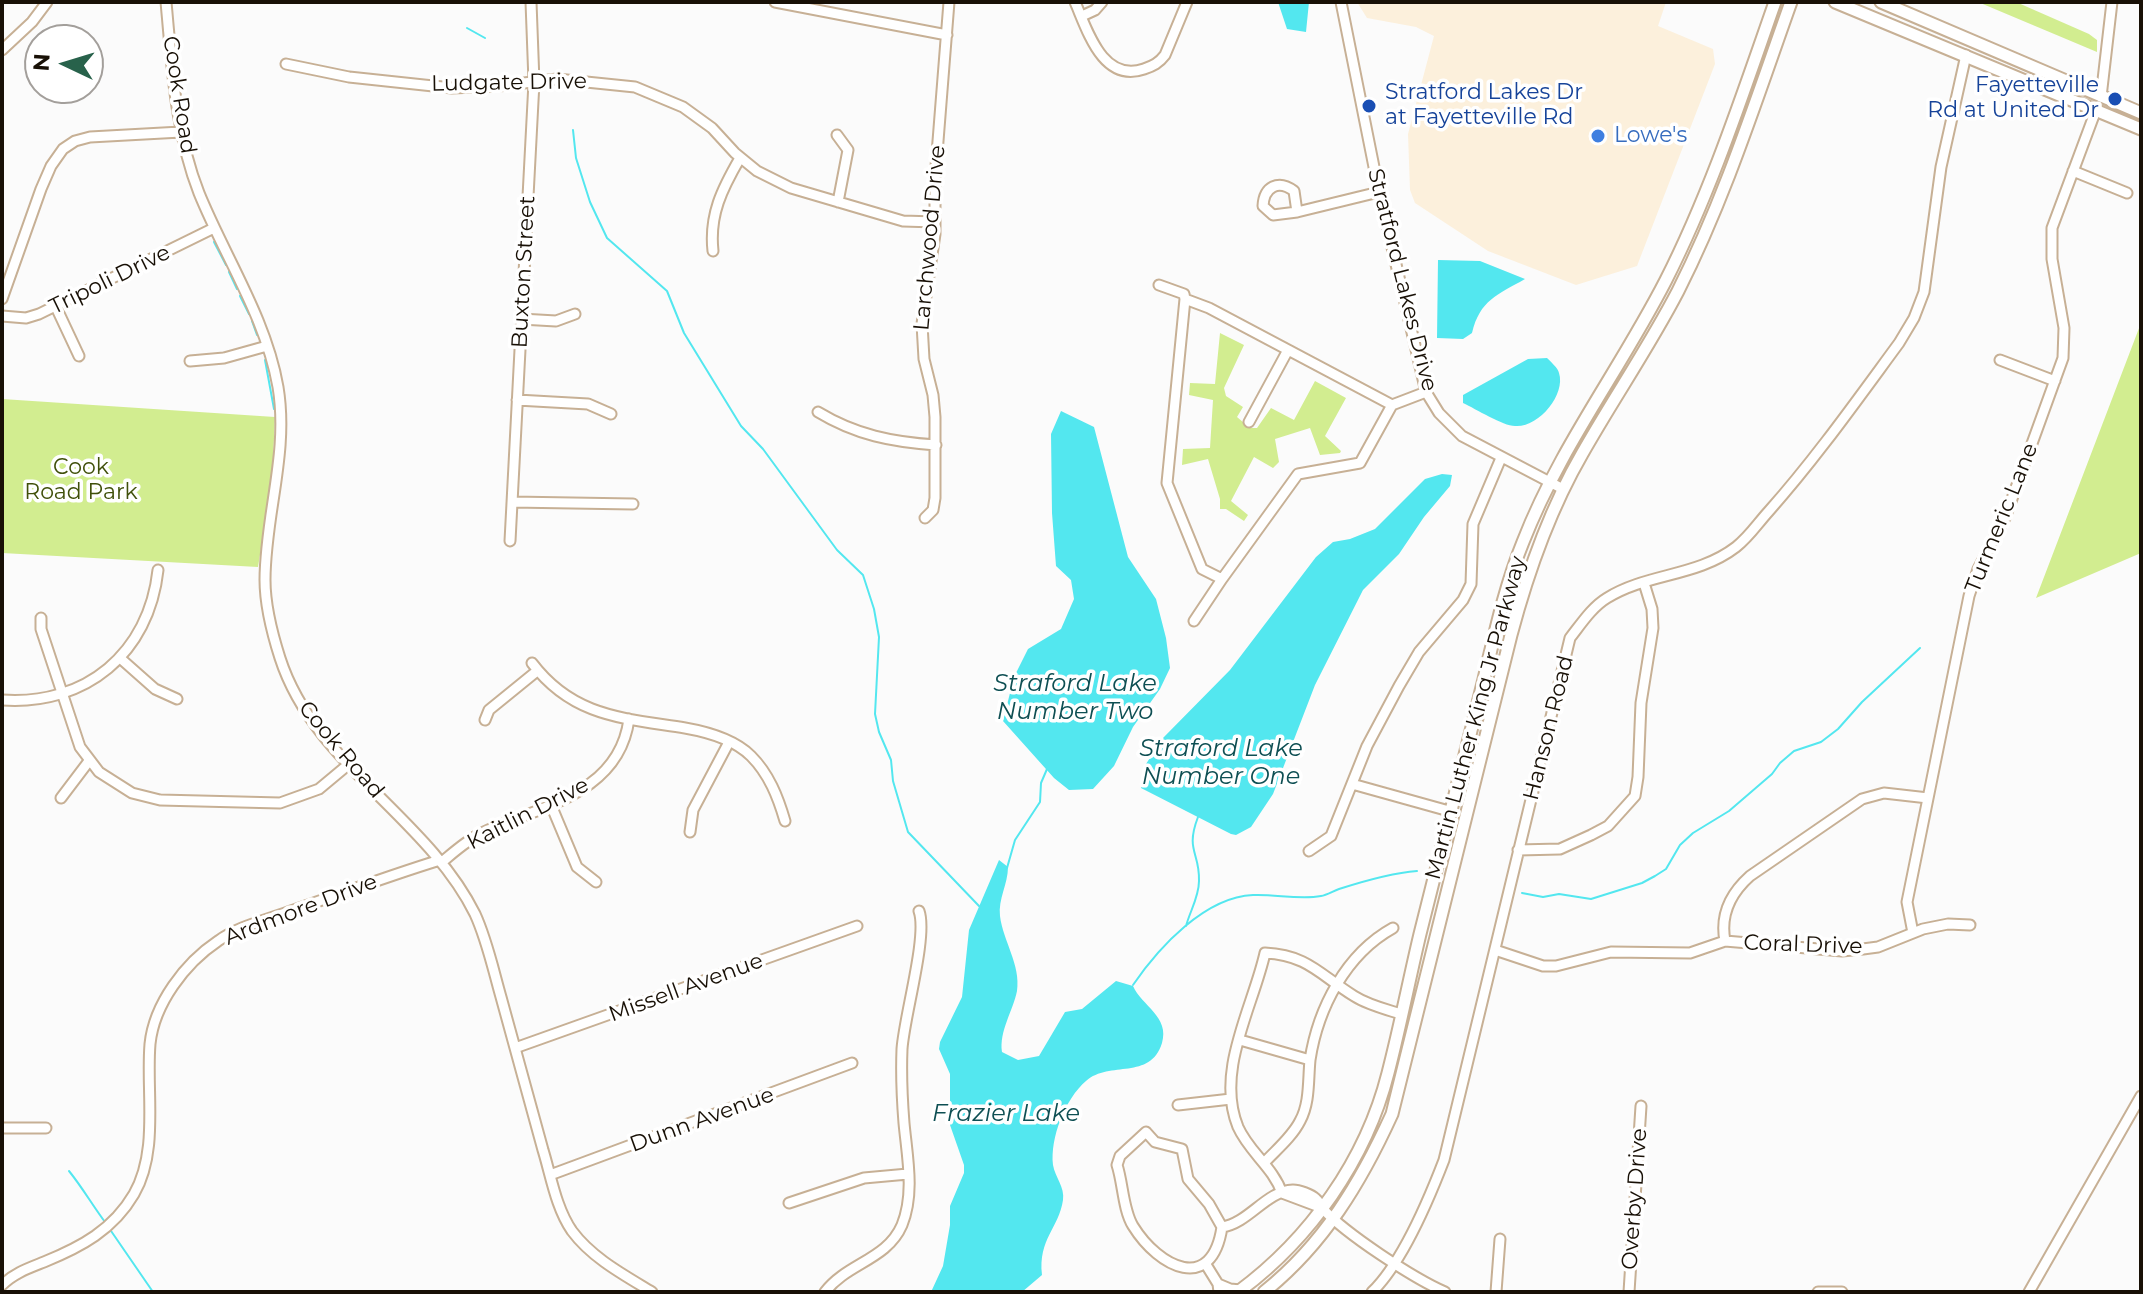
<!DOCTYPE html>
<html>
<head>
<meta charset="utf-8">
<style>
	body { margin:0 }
	#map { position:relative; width:2143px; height:1294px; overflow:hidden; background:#fbfbfb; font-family:Montserrat,sans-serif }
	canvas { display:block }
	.frame { position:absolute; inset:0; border:4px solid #181006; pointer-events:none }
	.north { position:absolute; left:24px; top:24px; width:80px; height:80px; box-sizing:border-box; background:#fff; border:2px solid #a39f9b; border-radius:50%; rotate:274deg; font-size:22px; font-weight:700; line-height:32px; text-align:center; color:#181006 }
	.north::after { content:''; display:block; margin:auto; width:28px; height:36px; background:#28624b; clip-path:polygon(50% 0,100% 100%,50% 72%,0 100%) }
</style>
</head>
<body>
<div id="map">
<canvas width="2143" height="1294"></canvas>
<div class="frame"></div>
<div class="north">N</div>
</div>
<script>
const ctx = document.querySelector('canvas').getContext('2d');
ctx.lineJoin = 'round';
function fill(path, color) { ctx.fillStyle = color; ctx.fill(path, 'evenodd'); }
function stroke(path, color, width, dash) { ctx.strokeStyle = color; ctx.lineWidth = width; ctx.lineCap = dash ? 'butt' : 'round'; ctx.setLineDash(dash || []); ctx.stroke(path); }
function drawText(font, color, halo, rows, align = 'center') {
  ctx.font = font + ' Montserrat,sans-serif'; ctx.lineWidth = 7; ctx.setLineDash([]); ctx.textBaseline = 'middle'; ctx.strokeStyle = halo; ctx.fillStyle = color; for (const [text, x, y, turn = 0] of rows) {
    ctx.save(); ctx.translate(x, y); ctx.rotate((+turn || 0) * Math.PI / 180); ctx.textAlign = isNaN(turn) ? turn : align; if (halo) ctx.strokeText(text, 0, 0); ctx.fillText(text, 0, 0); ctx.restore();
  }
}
fill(new Path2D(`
	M1357 2H1666L1658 26 1713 49 1715 64 1637 266 1576 285 1488 251 1415 203 1410 190 1408 134 1434 36 1416 27 1367 18Z`), '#fcf0dc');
fill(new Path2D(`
	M1978 2H2016L2089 34 2097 40V52Z
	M2141 323V553L2036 598Z
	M1220 333 1244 345 1224 388 1226 396 1243 407 1237 417 1250 428H1257L1271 408 1294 420 1315 381 1346 398 1325 436 1341 451 1340 453 1320 455 1310 428 1275 439 1279 462 1273 468 1254 457 1231 501 1248 515 1244 521 1226 509H1220V499L1208 459 1182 465 1183 449 1210 448 1213 400 1189 395 1190 383 1215 384Z
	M2 399 275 417 272 481 258 567 2 553Z`), '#d2ed90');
fill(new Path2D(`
	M1278 2H1309L1306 32 1287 29Z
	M1438 260 1480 261 1525 279C1497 295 1480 300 1472 333L1463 339 1437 338Z
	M1547 358C1551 362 1558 368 1559 373 1566 395 1538 428 1515 426 1503 426 1476 409 1463 403V395L1528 359Z
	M1061 411 1094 427 1128 557 1156 599 1166 638 1170 668 1160 689 1133 727 1114 766 1093 789 1069 790 1054 778 1003 721 1014 677 1028 649 1061 629 1074 599 1071 580 1056 566 1052 513 1051 434Z
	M1442 474 1452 475 1450 486 1424 517 1399 554 1363 590 1315 685 1273 794 1251 827 1236 835 1231 834 1141 788 1144 767 1163 738 1230 670 1316 557 1333 542 1350 539 1375 529 1425 479Z
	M999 860 1008 867C1008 884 998 899 1000 916 1003 941 1021 965 1017 991 1013 1011 999 1031 1002 1052L1018 1060 1039 1056 1065 1012 1082 1009 1116 981 1133 986C1142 1006 1170 1017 1162 1043 1150 1081 1110 1060 1086 1081 1065 1099 1050 1138 1053 1165 1055 1177 1065 1187 1063 1200 1059 1228 1038 1239 1042 1275L1022 1292H931L943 1266 950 1225V1206L964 1173V1165L950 1125V1074L939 1049 940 1042 962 997 969 930Z`), '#53e7ef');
stroke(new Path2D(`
	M467 28 485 38
	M573 130 576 158 590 202 607 238 667 291 684 333 741 426 763 449 837 550 863 575 874 609 879 637 875 714 879 732 891 760 893 781 908 832 979 906
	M214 242 226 265
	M229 272 237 289
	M240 296 249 314
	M252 321 257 335
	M265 360 274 409
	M1007 868 1015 840 1040 802 1041 783 1047 769
	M1522 893 1543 897 1559 894 1591 899 1642 883 1655 876 1666 869 1680 845 1693 833 1729 811 1772 774 1780 763 1794 751 1821 742 1838 729 1862 702 1920 648
	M1186 926C1190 911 1199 897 1199 881 1200 852 1185 851 1198 817
	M1133 985C1159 947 1205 897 1253 895 1276 894 1299 900 1321 896 1327 895 1333 891 1339 889 1364 881 1391 873 1417 871
	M69 1171C82 1187 93 1206 105 1222
	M109 1228 153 1292`), '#53e7ef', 2);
const minor = new Path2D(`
	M166 2C172 66 175 132 199 193 225 257 266 318 278 387 289 453 265 515 265 580 265 606 272 633 280 658 314 764 427 817 475 914 487 940 493 969 501 997 515 1048 529 1099 543 1150 551 1176 556 1208 572 1231 592 1258 624 1275 652 1292
	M775 2 947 35
	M1075 2C1088 32 1103 83 1144 69 1153 66 1159 63 1165 55L1187 2
	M1341 2 1379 192 1426 392 1439 413 1462 436 1563 489
	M1082 16 1095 10 1102 2
	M2 50 32 22 47 2
	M286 64 349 77 452 88 499 86 557 79 635 87 683 107 712 128 735 153 757 171 791 188 903 221 935 222
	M2101 97 2112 2
	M837 135 848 150 838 202
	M2073 171 2127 193
	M1297 212 1294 191C1278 179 1264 187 1263 206L1273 215 1297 212 1379 192
	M713 251C709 215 722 189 740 158
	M1159 285 1184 294 1185 299
	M2 299 41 189 51 166 63 149 75 141 90 137 181 132
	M56 307 79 356
	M2 316 26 318 39 314 214 228
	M521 319 556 321 575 314
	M2000 360 2055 381
	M190 361 224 358 267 346
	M517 400 588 404 611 414
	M1392 405 1209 308 1185 299 1167 483 1202 569 1222 579 1298 474 1360 463 1392 405 1426 392
	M818 412C856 435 892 442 936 445
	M1249 422 1288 350
	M512 502 633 504
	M925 518 933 510 935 498V417L933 395 924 359 922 324 935 234V179L949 2
	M510 541 534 82 531 2
	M41 618V629L80 747 99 772 132 793 160 800 280 803 319 789 349 764
	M1194 621 1222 579
	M120 658 155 689 177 699
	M532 663C573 717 623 718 685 728 708 732 734 739 751 756 769 774 778 797 785 821
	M2 700C86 706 149 653 158 570
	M485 720 489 710 537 671
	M1352 784 1449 811
	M61 798 89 761
	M551 805 577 867 596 882
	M690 832 693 810 729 742
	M1518 850 1560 849 1591 835 1608 826 1635 796 1638 777 1641 703 1653 628 1652 609 1644 583
	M1309 851 1331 836 1367 746 1399 686 1419 652 1463 600 1471 584 1473 524 1501 458
	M442 862C454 852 467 840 482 833 539 806 619 795 629 719
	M1913 933 1907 902 1969 596 1978 569 2005 518 2063 358 2064 328 2052 259V228L2096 110
	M1725 941C1720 915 1731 893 1750 876L1862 799 1884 793 1928 798
	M1495 950 1543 966H1556L1611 952 1690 953 1725 941 1842 951 1863 949 1878 947 1923 929 1948 924 1970 925
	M1240 1040 1310 1060
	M515 1048 857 926
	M1178 1105 1231 1099
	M2 1128H46
	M1146 1132 1155 1142 1182 1149 1188 1179 1209 1204 1222 1227C1212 1294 1159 1268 1133 1226 1123 1210 1123 1183 1117 1165L1120 1156Z
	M1264 1163C1276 1150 1292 1137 1300 1121 1310 1103 1308 1080 1310 1060 1318 1008 1346 954 1393 928
	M550 1175 852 1063
	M1282 1193C1273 1167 1249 1152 1238 1127 1215 1071 1253 1007 1265 953 1308 955 1320 975 1354 996 1368 1005 1385 1009 1401 1014
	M1282 1193 1322 1208
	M789 1203 864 1178 908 1174
	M1222 1227C1249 1223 1266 1191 1293 1190 1299 1190 1311 1194 1316 1199 1319 1201 1320 1206 1323 1209 1346 1234 1413 1278 1445 1292
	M1205 1263 1218 1284 1219 1292
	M1218 1284 1230 1289 1241 1290
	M2 1285C14 1273 29 1268 44 1262 81 1247 113 1230 134 1194 159 1151 146 1092 150 1044 154 1004 185 963 218 941 237 927 263 921 285 913 337 895 388 876 440 860
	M825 1292C847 1263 887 1260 902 1225 915 1193 907 1156 904 1123 902 1098 901 1074 902 1049 904 1017 928 936 919 911
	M1372 1292C1402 1263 1429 1199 1444 1160L1570 638C1581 624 1592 607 1607 598 1647 573 1697 577 1736 547 1749 537 1758 523 1769 511 1816 458 1857 400 1899 343L1914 318 1924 292 1941 167 1966 55
	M1496 1292 1500 1239
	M1629 1292 1641 1106
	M1818 1292H1842
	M2029 1292 2141 1096`);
const major = new Path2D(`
	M1835 2 2141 129
	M1881 2 2141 113
	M1238 1292C1310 1239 1366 1160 1388 1073 1400 1027 1409 980 1420 934 1441 849 1462 764 1484 679 1495 633 1505 586 1523 542 1560 447 1620 370 1666 280 1711 191 1742 96 1775 2
	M1264 1292C1324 1244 1361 1182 1392 1114L1511 635C1528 571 1549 511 1582 454 1613 399 1649 347 1678 291 1725 198 1756 100 1791 2`);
stroke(minor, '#c7b095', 13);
stroke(major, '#c7b095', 15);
stroke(minor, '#fff', 9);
stroke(major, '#fff', 11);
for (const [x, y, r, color] of [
	[2115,99,8,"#1a4fb4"],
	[1369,106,8,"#1a4fb4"],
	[1598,136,8,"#3f7fe0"]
]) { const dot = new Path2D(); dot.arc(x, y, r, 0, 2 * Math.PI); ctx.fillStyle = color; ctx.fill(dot); stroke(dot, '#fff', 3); }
drawText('22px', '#181006', '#fff', [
	["Ludgate Drive",509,83,-1],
	["Cook Road",179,95,81],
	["Larchwood Drive",930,238,-85],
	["Buxton Street",524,272,-87],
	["Tripoli Drive",110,280,-26],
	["Stratford Lakes Drive",1402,280,76],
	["Turmeric Lane",2002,518,-68],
	["Martin Luther King Jr Parkway",1476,718,-75],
	["Hanson Road",1549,728,-76],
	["Cook Road",341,750,50],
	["Kaitlin Drive",528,814,-27],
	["Ardmore Drive",301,910,-21],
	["Coral Drive",1803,945,2],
	["Missell Avenue",686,988,-20],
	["Dunn Avenue",702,1120,-20],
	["Overby Drive",1635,1199,-86]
]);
drawText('22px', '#164399', '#fff', [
	["Fayetteville",2099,86],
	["Rd at United Dr",2099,111],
	["Stratford Lakes Dr",1385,93,"left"],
	["at Fayetteville Rd",1385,118,"left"]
], 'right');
drawText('22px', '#366cbe', '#fff', [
	["Lowe's",1614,136]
], 'left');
drawText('22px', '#40500a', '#fff', [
	["Cook",81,468],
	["Road Park",81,493]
]);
drawText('italic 24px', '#0e4f53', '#fff', [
	["Straford Lake",1075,684],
	["Number Two",1075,712],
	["Straford Lake",1221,749],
	["Number One",1221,777],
	["Frazier Lake",1006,1114]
]);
</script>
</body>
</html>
